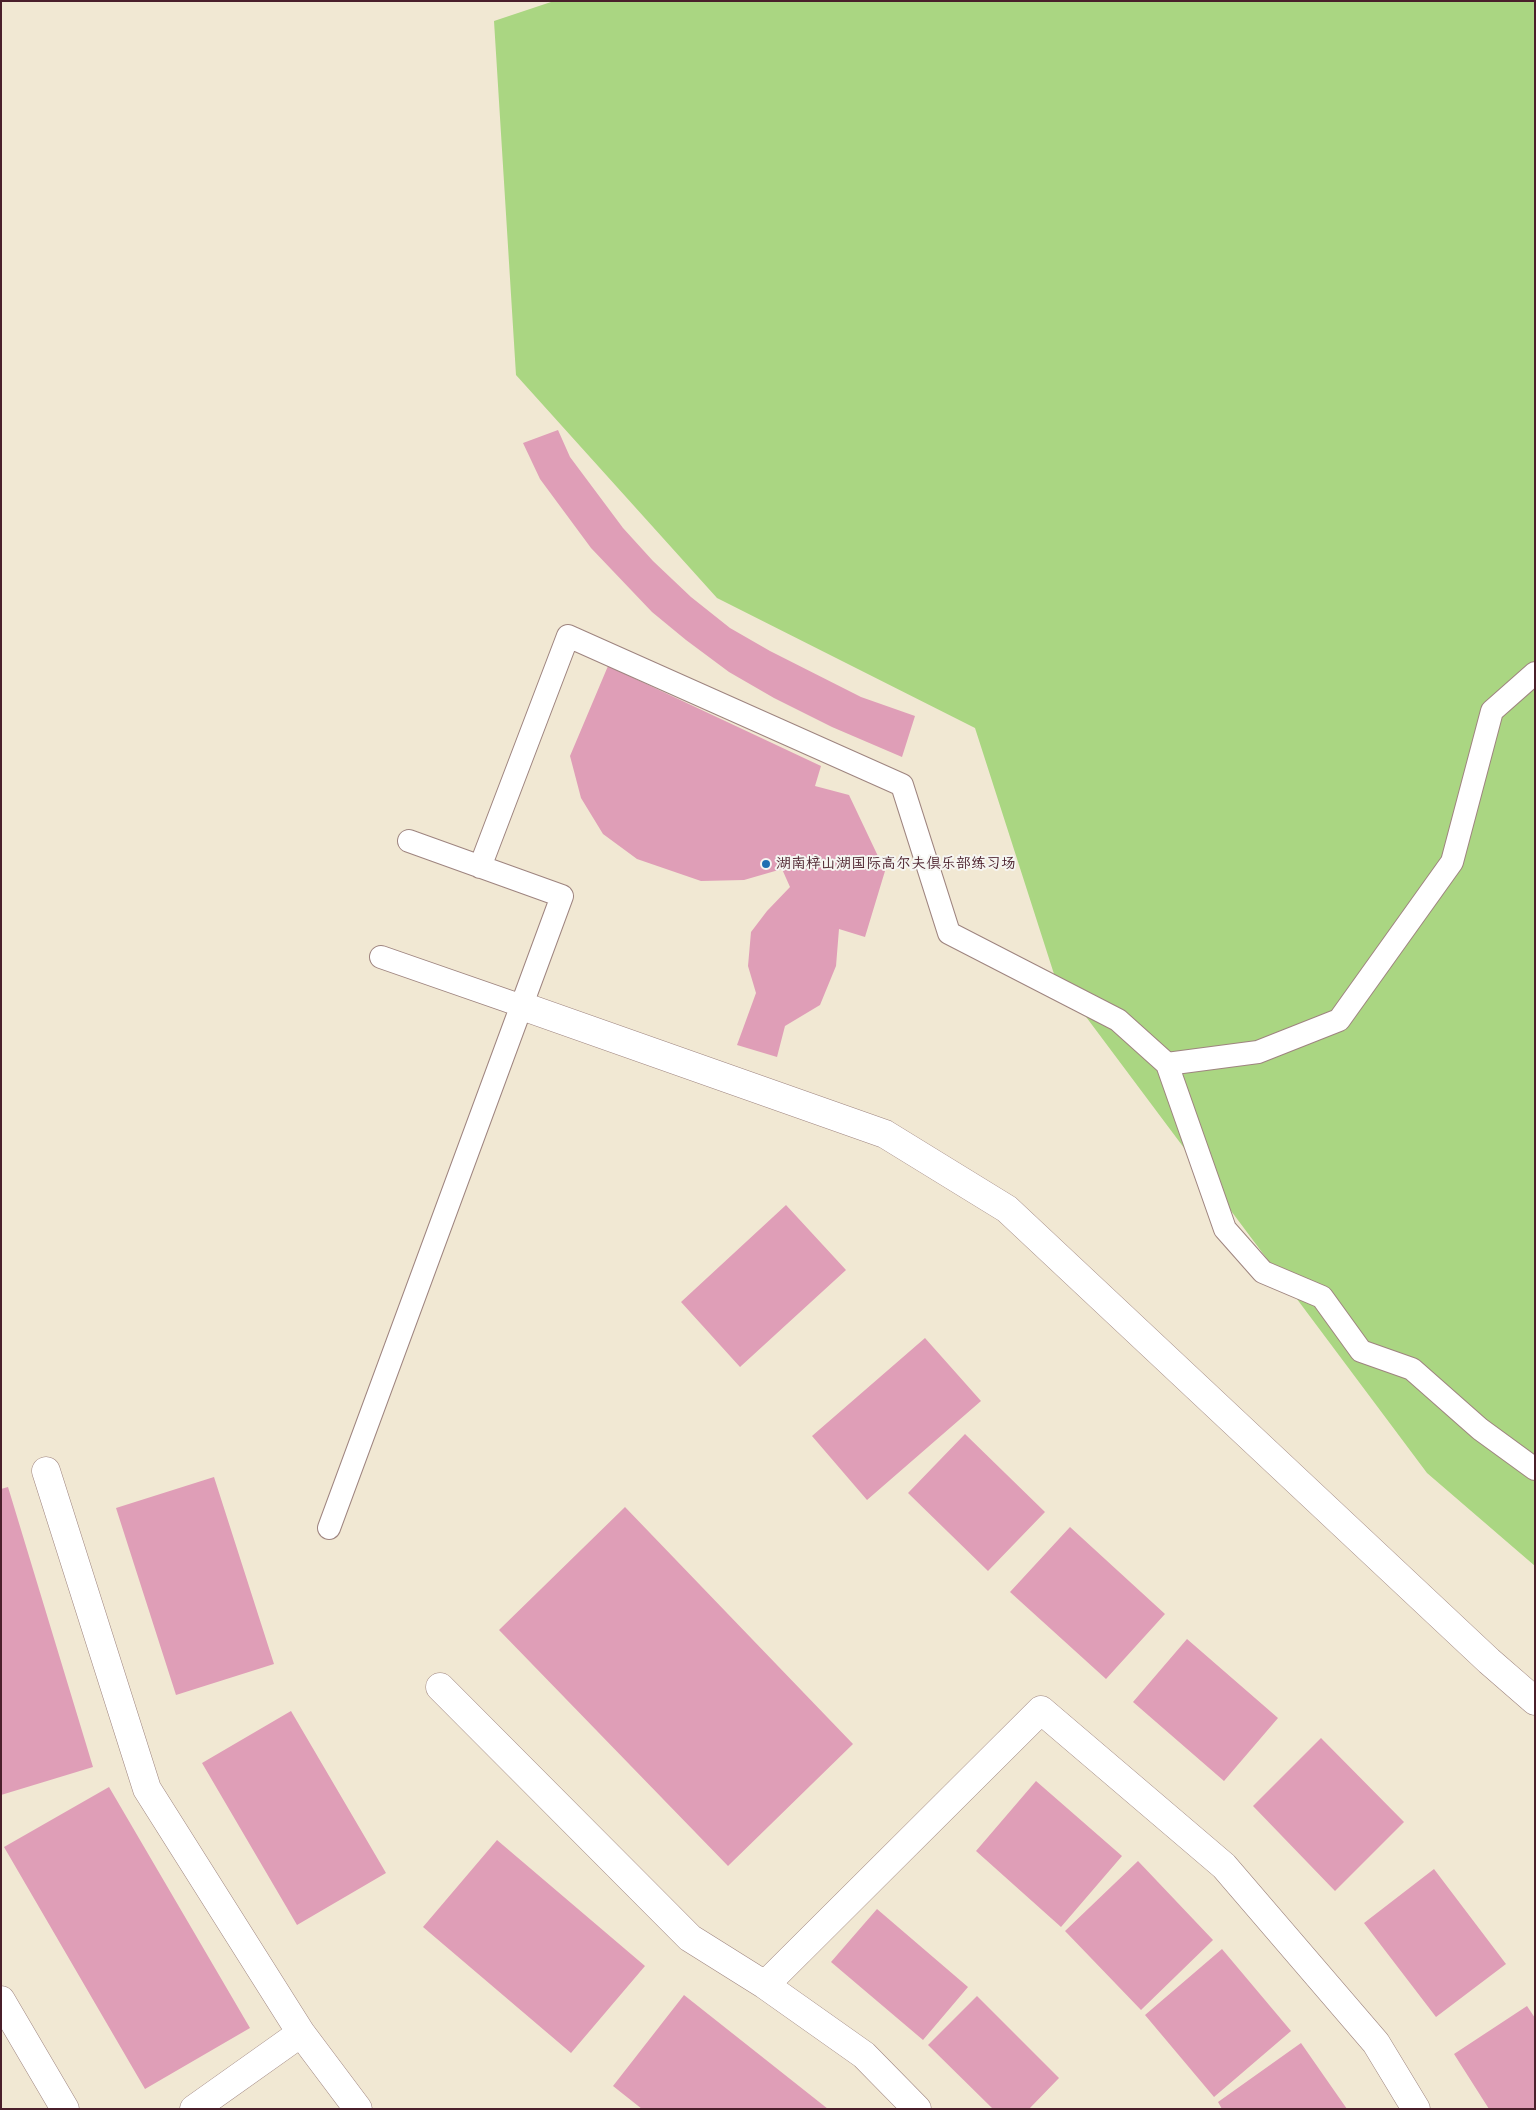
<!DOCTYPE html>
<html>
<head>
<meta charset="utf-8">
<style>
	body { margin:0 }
	#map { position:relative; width:1536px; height:2110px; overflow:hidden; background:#f1e8d3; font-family:"Playpen Sans",sans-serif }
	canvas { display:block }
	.frame { position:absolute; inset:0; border:2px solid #4a1f2b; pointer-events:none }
</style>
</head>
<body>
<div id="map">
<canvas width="1536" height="2110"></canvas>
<div class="frame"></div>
</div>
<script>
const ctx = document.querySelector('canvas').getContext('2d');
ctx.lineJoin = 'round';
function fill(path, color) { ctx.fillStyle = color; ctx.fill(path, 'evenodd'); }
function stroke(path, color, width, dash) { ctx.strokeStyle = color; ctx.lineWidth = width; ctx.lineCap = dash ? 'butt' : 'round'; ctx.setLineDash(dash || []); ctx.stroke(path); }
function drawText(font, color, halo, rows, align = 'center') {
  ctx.font = font + ' "Playpen Sans","LXGW WenKai TC",sans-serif'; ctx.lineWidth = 4; ctx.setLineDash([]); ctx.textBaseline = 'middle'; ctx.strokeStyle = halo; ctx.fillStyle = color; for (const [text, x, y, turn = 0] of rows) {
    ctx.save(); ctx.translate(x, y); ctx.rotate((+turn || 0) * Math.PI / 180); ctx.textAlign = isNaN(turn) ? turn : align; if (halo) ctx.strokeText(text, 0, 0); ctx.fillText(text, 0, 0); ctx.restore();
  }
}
fill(new Path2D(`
	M554 1H1535V1566L1427 1473 1054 974 975 728 717 598 516 375 494 21Z`), '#aad682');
fill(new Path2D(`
	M558 430 570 457 623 528 653 561 691 597 730 628 770 651 861 697 915 716 902 757 832 727 774 698 729 672 686 640 652 612 591 548 540 479 523 443Z
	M608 666 821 766 815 786 849 795 885 871 865 937 839 929 836 966 820 1005 785 1026 777 1057 737 1045 756 993 748 966 751 932 767 911 790 887 782 869 744 880 701 881 637 859 603 834 581 798 570 756Z
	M786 1205 846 1270 740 1367 681 1302Z
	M925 1338 981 1401 867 1500 812 1436Z
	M965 1434 1045 1512 988 1571 908 1493Z
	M214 1477 274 1664 176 1695 116 1508Z
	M8 1487 93 1767 1 1795V1489Z
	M625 1507 853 1744 728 1866 499 1630Z
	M1070 1527 1165 1614 1106 1679 1010 1592Z
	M1187 1639 1278 1718 1224 1781 1133 1702Z
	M291 1711 386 1873 297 1925 202 1763Z
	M1321 1738 1404 1822 1335 1891 1253 1806Z
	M1036 1781 1122 1856 1061 1927 976 1851Z
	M109 1787 250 2028 145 2089 4 1847Z
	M497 1840 645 1966 571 2053 423 1927Z
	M1138 1861 1213 1940 1141 2010 1065 1931Z
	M1434 1869 1506 1964 1436 2017 1364 1923Z
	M877 1909 968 1987 923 2040 831 1962Z
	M1222 1949 1291 2031 1214 2097 1145 2015Z
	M684 1995 828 2109H642L613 2086Z
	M977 1996 1059 2078 1029 2109H993L928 2045Z
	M1527 2006 1535 2018V2109H1489L1454 2054Z
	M1301 2043 1347 2109H1222L1218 2102Z`), '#df9eb7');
const service = new Path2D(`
	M480 867 568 636 902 785 949 933 1118 1020 1167 1064 1225 1229 1263 1272 1322 1297 1361 1351 1412 1369 1480 1429 1535 1469
	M381 957 522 1006
	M1167 1064 1258 1052 1339 1020 1452 862 1492 711 1535 673
	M329 1528 562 896 409 841`);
const minor = new Path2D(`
	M46 1471 147 1789 301 2033 358 2109
	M440 1687 690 1938 765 1985 864 2055 917 2109
	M765 1985 1041 1710 1224 1866 1376 2043 1416 2109
	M1 2000 65 2109
	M194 2109 301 2033`);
const tertiary = new Path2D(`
	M522 1006 885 1134 1007 1209 1489 1661 1535 1701`);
stroke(service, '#9e847f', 24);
stroke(minor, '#9e847f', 29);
stroke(tertiary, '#9e847f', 29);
stroke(service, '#fff', 22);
stroke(minor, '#fff', 28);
stroke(tertiary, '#fff', 28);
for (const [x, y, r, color] of [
	[766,864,5,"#1f6fb2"]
]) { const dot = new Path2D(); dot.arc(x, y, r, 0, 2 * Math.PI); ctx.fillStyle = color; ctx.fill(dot); stroke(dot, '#f6f6f2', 2); }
drawText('15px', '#4a1f2b', '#f6f6f2', [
	["湖南梓山湖国际高尔夫俱乐部练习场",776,864]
], 'left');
</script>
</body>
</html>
